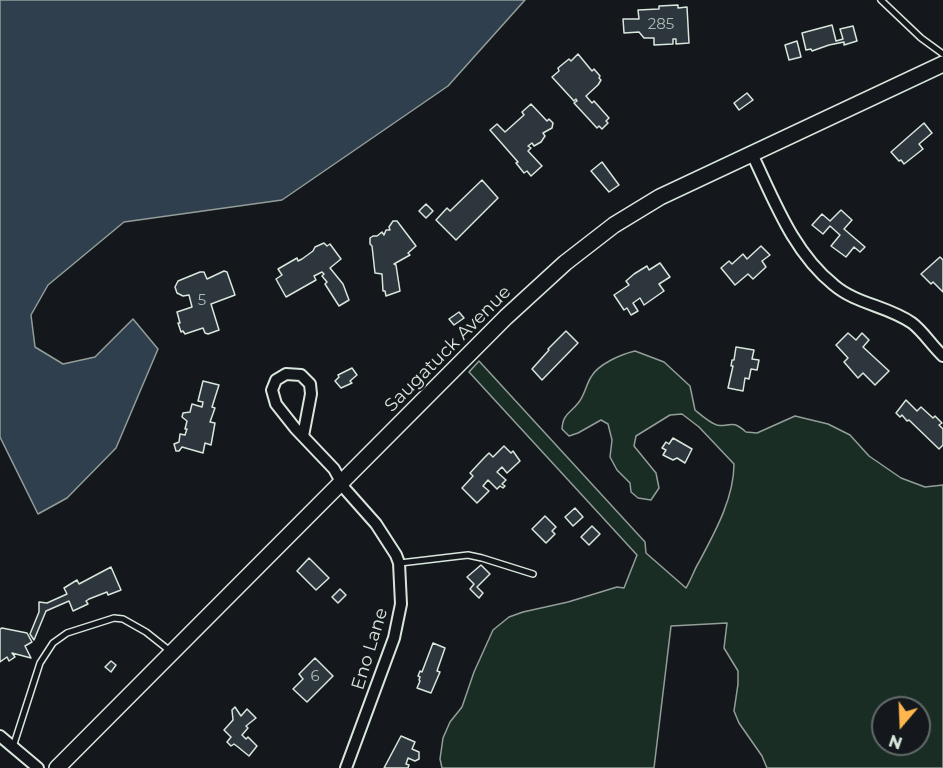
<!DOCTYPE html>
<html>
<head>
<meta charset="utf-8">
<style>
	body { margin:0 }
	#map { position:relative; width:943px; height:768px; overflow:hidden; background:#14181c; font-family:Montserrat,sans-serif }
	canvas { display:block }
	.north { position:absolute; left:871px; top:696px; width:60px; height:60px; box-sizing:border-box; background:#14181c; border:2px solid #626a69; border-radius:50%; rotate:199deg; font-size:16px; font-weight:700; line-height:24px; text-align:center; color:#d8e6dc }
	.north::after { content:''; display:block; margin:auto; width:21px; height:27px; background:#ffb74d; clip-path:polygon(50% 0,100% 100%,50% 72%,0 100%) }
</style>
</head>
<body>
<div id="map">
<canvas width="943" height="768"></canvas>
<div class="north">N</div>
</div>
<script>
const ctx = document.querySelector('canvas').getContext('2d');
ctx.lineJoin = 'round';
function fill(path, color) { ctx.fillStyle = color; ctx.fill(path, 'evenodd'); }
function stroke(path, color, width, dash) { ctx.strokeStyle = color; ctx.lineWidth = width; ctx.lineCap = dash ? 'butt' : 'round'; ctx.setLineDash(dash || []); ctx.stroke(path); }
function drawText(font, color, halo, rows, align = 'center') {
  ctx.font = font + ' Montserrat,sans-serif'; ctx.lineWidth = 4.5; ctx.setLineDash([]); ctx.textBaseline = 'middle'; ctx.strokeStyle = halo; ctx.fillStyle = color; for (const [text, x, y, turn = 0] of rows) {
    ctx.save(); ctx.translate(x, y); ctx.rotate((+turn || 0) * Math.PI / 180); ctx.textAlign = isNaN(turn) ? turn : align; if (halo) ctx.strokeText(text, 0, 0); ctx.fillText(text, 0, 0); ctx.restore();
  }
}
const green = new Path2D(`
	M635 351 664 362 690 386 695 410C701 415 710 423 717 425 732 428 730 418 746 432L757 433 795 416 828 424 850 435 869 456 901 478 925 487 943 485V768H767L762 756 739 723 734 711 738 684V671L724 648 727 623 671 626 654 768H442L440 759 443 738 450 722 462 707 474 672 493 630 509 617 523 612 568 602 617 587 624 588 637 555 469 372 479 361 645 542 646 553 686 588C691 580 694 570 699 562 715 532 734 498 734 464L699 427 682 414 670 415 636 436 634 446 656 473 659 488 651 500 638 498 631 492 630 483 617 470 610 457 612 440 608 424 601 420 578 433 569 436 562 429C563 413 570 414 579 402 585 394 586 385 591 377 598 364 622 354 635 351ZM883 708H919V744H883Z`);
fill(green, '#1a2d24');
stroke(green, '#939e99', 1.5);
const water = new Path2D(`
	M0 0H525L448 86 282 200 124 222 48 285 31 315 35 347 63 364 95 357 133 319 158 349 116 448 67 498 38 514 0 437Z`);
fill(water, '#2f3f4d');
stroke(water, '#939e99', 1.5);
const building = new Path2D(`
	M678 5V8L687 7 689 43 676 44V39H673V44L654 45V38H644L639 32 624 33 623 19H639L638 10 659 9V6Z
	M832 25 836 41 843 39 840 29 853 26 857 41 844 45V42L829 45 812 51 811 49 806 50 802 33Z
	M797 41 801 57 789 60 785 45Z
	M578 54 592 71 594 69 600 76 599 78 601 80 598 85 586 96 592 103 594 101 609 118 606 121 608 123 602 129 599 126 597 128 574 103 577 101 576 99 574 101 552 77 559 71 558 68 569 59 571 61Z
	M747 93 753 100 739 110 734 103Z
	M531 104 547 121 549 119 553 123 552 128 543 133 545 136 541 142 534 146 532 143 528 146 531 148 528 151 542 166 531 176 527 171 524 173 516 163 518 162 490 130 497 124 505 132 524 115 522 112Z
	M924 123 932 133 919 144 923 149 904 164 901 160 899 161 891 152Z
	M602 162 619 185 609 192 591 171Z
	M482 180 498 198 456 240 436 220 447 208 450 211Z
	M426 204 433 211 426 218 419 211Z
	M841 210 852 220 844 229 865 247 860 252 854 247 846 257 831 246 840 235 830 226 823 234 812 225 822 214 830 221Z
	M393 221H397L416 246 408 253 410 255 394 264 396 265 400 291 386 296 385 291H383L382 274 375 273 372 246 370 244V238L373 236H377L382 232 384 235 386 230H390L389 227Z
	M324 243 327 246 330 244 341 259 330 268 343 284 349 300 339 306 325 284 327 282 322 276 324 274 322 272 314 276 316 280 286 297 276 279 282 275 278 269 297 258 298 261 302 259 313 251 315 247Z
	M761 246 770 255 762 261 766 267 753 279 748 274 735 285 721 268 729 261 732 264 743 254 747 259Z
	M940 257 943 260V292L933 282 931 284 921 274Z
	M660 263 670 277 659 284 664 291 644 305 640 298 633 303 638 311 631 315 627 308 624 310 614 295 629 285 626 281 634 274 647 266 649 270Z
	M224 271 227 272 235 295 211 304 219 330 208 334 205 333 203 328 185 334 183 331 181 332 178 323H180L177 312 192 307 189 295 183 296 177 293 175 287 178 281 200 272H204L207 279Z
	M459 312 464 318 454 325 449 319Z
	M566 331 578 343 542 380 532 369 549 350 548 349Z
	M848 333 856 340 862 333 869 340 863 347 889 371 875 385 863 373 858 378 844 362 848 358 836 345Z
	M736 347 754 350 752 359 759 360 757 370 751 369 749 379 745 378 743 391 728 388 733 366H731L732 360H734Z
	M352 368 357 375 350 381 352 383 341 388 335 381 339 377 338 375Z
	M203 381 219 385 212 407 215 408 210 422 215 423 211 445 205 443 203 453 182 447 179 451H176L174 444 179 442 180 434 185 435 187 429H185L187 421 182 417 183 413 190 412 192 404 202 407 203 402 198 401Z
	M906 400 917 411 921 407 933 418 935 416 942 423 939 425 943 429V445L939 449 909 420 907 421 902 415 900 417 896 413Z
	M673 438 692 449 685 463 677 458 673 460 663 455 666 450 662 448 666 442 669 444Z
	M504 446 511 453 513 451 520 461 507 473 502 467 497 472 506 480 502 484 505 486 503 488 500 486 497 489 488 480 483 486 489 491 477 503 462 488 473 476 470 473 484 458 489 453 493 457Z
	M575 508 583 517 573 526 565 517Z
	M545 516 556 527 552 531 555 534 546 543 532 529Z
	M592 526 600 534 589 545 581 537Z
	M309 558 329 578 316 590 297 571Z
	M481 565 490 574 477 587 483 593 479 598 470 589 474 584 467 577Z
	M111 567 121 590 108 595 107 592 89 599 86 601 88 604 73 611 69 601 46 611 34 640 30 634 39 612V602L47 603 67 594 64 588 77 580 79 584Z
	M340 589 346 595 338 603 332 597Z
	M2 628 27 633 32 642 25 646 31 658 12 653 15 657 9 661 7 657 0 662V629Z
	M433 643 445 648 437 671 440 672 431 693 417 688 420 681 419 680 420 677 418 676 420 671 422 672Z
	M315 658 333 676 307 702 293 689 303 679 299 674Z
	M111 661 116 665 111 672 105 667Z
	M235 707 241 716 247 709 256 718 246 726 248 728 242 735 246 739 248 737 257 746 249 756 238 747 234 744 231 746 227 742 231 737 224 730 233 720 232 710Z
	M401 736 415 742 412 749 419 752V759L415 761 408 758 406 764 409 765 408 768H384Z`);
fill(building, '#2c363c');
stroke(building, '#d8e6dc', 1.5);
const lane = new Path2D(`
	M881 0 921 38 943 54
	M400 563 468 555 482 558 533 574
	M13 747 40 663 53 643 67 633 114 618 123 619 146 632 170 651`);
const street = new Path2D(`
	M752 154C774 200 793 252 834 285 856 304 888 306 912 323 923 331 932 346 943 356
	M303 436 311 394 310 384 301 375 286 374 276 380 272 390 276 404 295 428 334 469 345 489 376 524 396 555 399 563 401 604 394 638 346 768
	M0 736 38 768`);
const secondary = new Path2D(`
	M57 768 506 317 565 263 614 225 660 197 943 64`);
stroke(lane, '#d8e6dc', 8);
stroke(street, '#d8e6dc', 14);
stroke(secondary, '#d8e6dc', 18);
stroke(lane, '#14181c', 5);
stroke(street, '#14181c', 10);
stroke(secondary, '#14181c', 15);
drawText('15px', '#adbab4', null, [
	["285",661,25],
	["5",202,301],
	["6",315,677]
]);
drawText('18px', '#d8e6dc', '#14181c', [
	["Saugatuck Avenue",448,349,-45],
	["Eno Lane",370,649,-73]
]);
</script>
</body>
</html>
